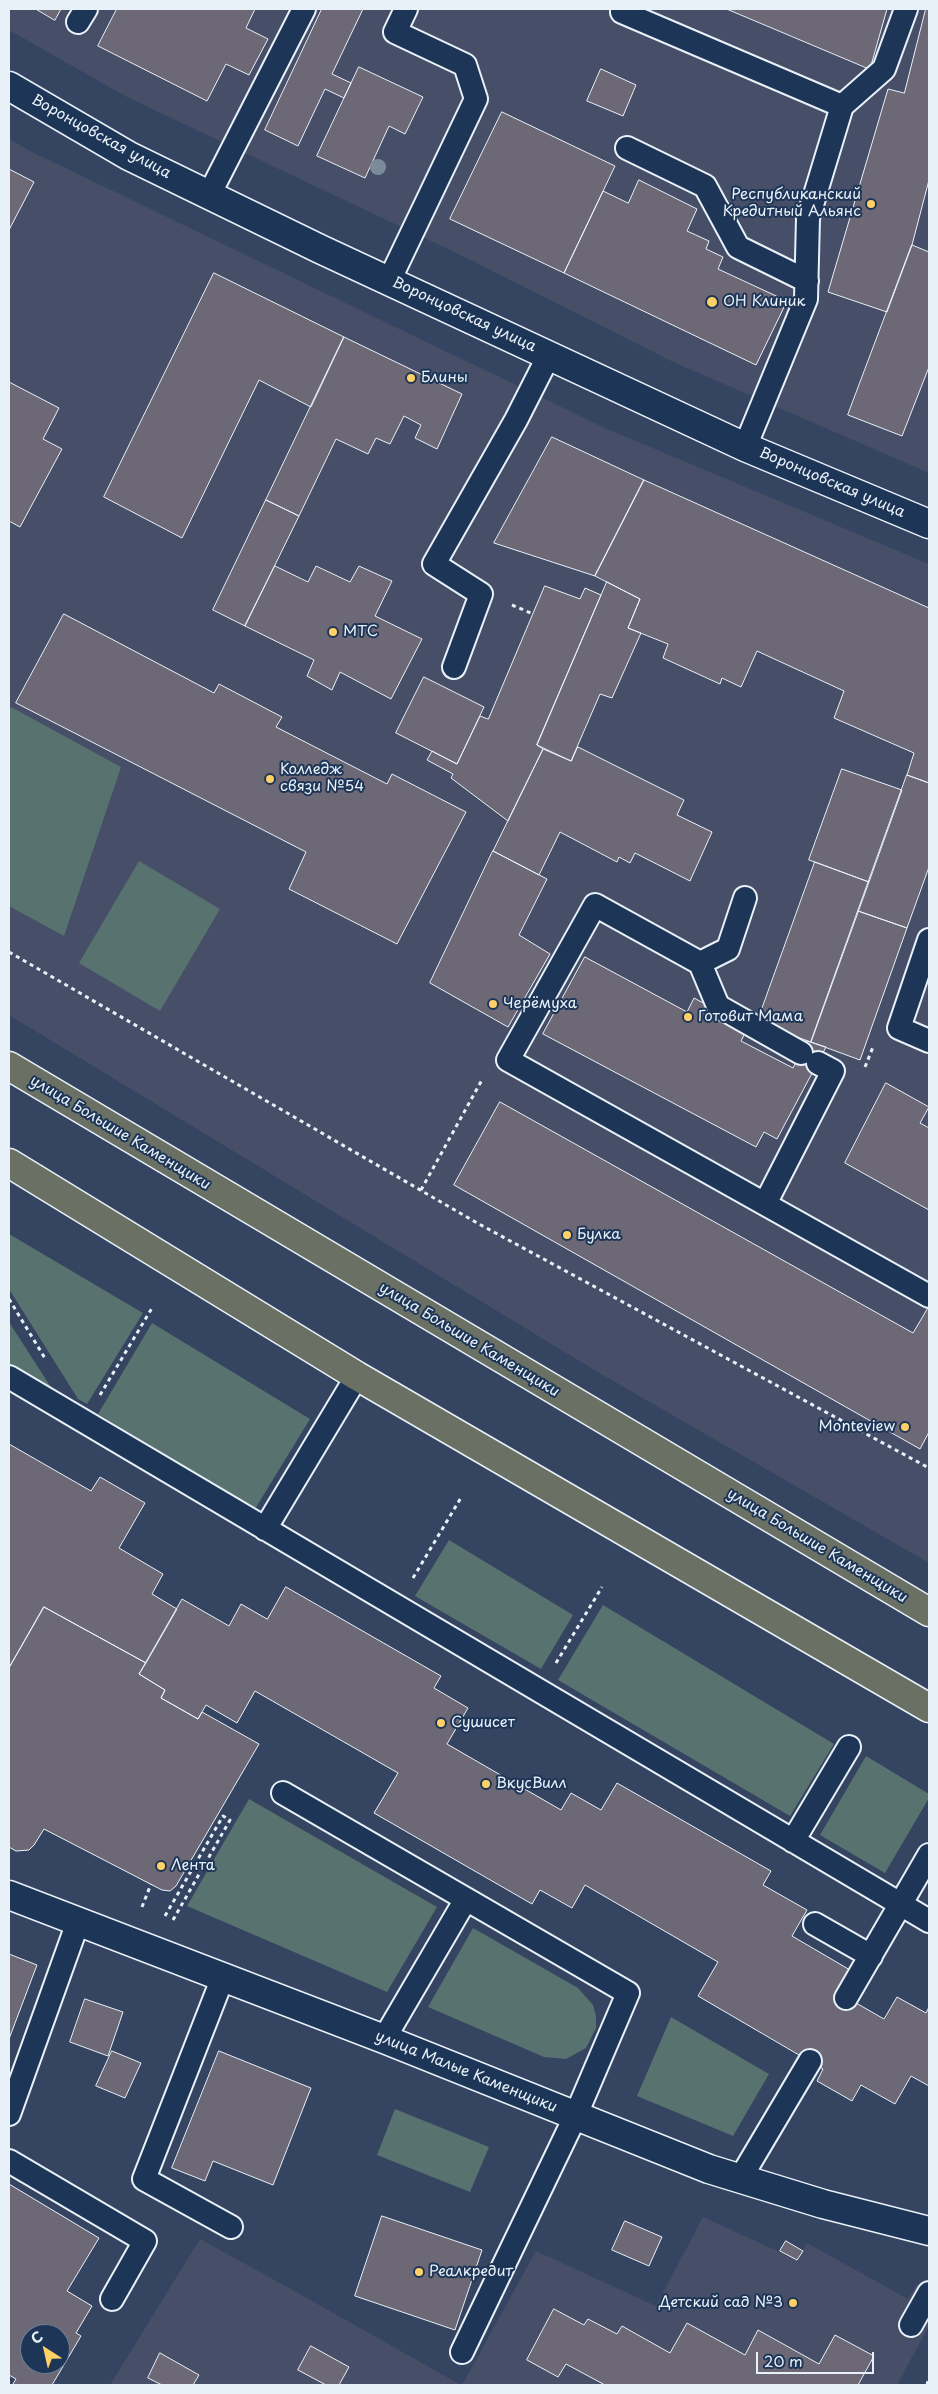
<!DOCTYPE html>
<html>
<head>
<meta charset="utf-8">
<style>
	body { margin:0 }
	#map { position:relative; width:938px; height:2394px; overflow:hidden; background:#354460; font-family:"Playpen Sans",sans-serif }
	canvas { display:block }
	.frame { position:absolute; inset:0; border:10px solid #e8f1f8; pointer-events:none }
	.north { position:absolute; left:20px; top:2324px; width:50px; height:50px; box-sizing:border-box; background:#1d3557; border:1px solid #6e8097; border-radius:50%; rotate:325deg; font-size:14px; font-weight:700; line-height:20px; text-align:center; color:#e8f1f8 }
	.north::after { content:''; display:block; margin:auto; width:18px; height:22px; background:#ffd166; clip-path:polygon(50% 0,100% 100%,50% 72%,0 100%) }
	.scale { position:absolute; left:756px; top:2352px; width:118px; height:22px; box-sizing:border-box; border:2px solid #e8f1f8; border-top:0; padding-left:6px; font-size:15px; line-height:18px; white-space:nowrap; color:#e8f1f8; -webkit-text-stroke:4px #1d3557; paint-order:stroke }
</style>
</head>
<body>
<div id="map">
<canvas width="938" height="2394"></canvas>
<div class="frame"></div>
<div class="north">С</div>
<div class="scale">20 m</div>
</div>
<script>
const ctx = document.querySelector('canvas').getContext('2d');
ctx.lineJoin = 'round';
function fill(path, color) { ctx.fillStyle = color; ctx.fill(path, 'evenodd'); }
function stroke(path, color, width, dash) { ctx.strokeStyle = color; ctx.lineWidth = width; ctx.lineCap = dash ? 'butt' : 'round'; ctx.setLineDash(dash || []); ctx.stroke(path); }
function drawText(font, color, halo, rows, align = 'center') {
  ctx.font = font + ' "Playpen Sans",sans-serif'; ctx.lineWidth = 4; ctx.setLineDash([]); ctx.textBaseline = 'middle'; ctx.strokeStyle = halo; ctx.fillStyle = color; for (const [text, x, y, turn = 0] of rows) {
    ctx.save(); ctx.translate(x, y); ctx.rotate((+turn || 0) * Math.PI / 180); ctx.textAlign = isNaN(turn) ? turn : align; if (halo) ctx.strokeText(text, 0, 0); ctx.fillText(text, 0, 0); ctx.restore();
  }
}
fill(new Path2D(`
	M9 9H929V473L671 361 473 261 125 96 9 30Z
	M9 139 30 151 605 428 929 564V1563L596 1371 9 1015Z
	M703 2217 797 2260 807 2243 908 2299 917 2284 929 2290V2326L897 2385H462L536 2251 656 2306Z
	M200 2239 289 2288 461 2385H110Z`), '#464f67');
fill(new Path2D(`
	M11 707 121 767 64 936 9 906V710Z
	M139 861 220 909 160 1011 79 963Z
	M9 1234 143 1313 87 1404 78 1399 9 1289Z
	M9 1322 54 1392 9 1366Z
	M152 1323 310 1419 255 1509 98 1414Z
	M449 1540 573 1615 541 1669 415 1596Z
	M603 1605 834 1744 790 1816 558 1680Z
	M866 1756 929 1794V1798L885 1873 820 1835Z
	M249 1799 437 1907 387 1992 187 1906Z
	M473 1928 578 1988 593 2005 596 2016V2028L586 2048 566 2059 544 2057 428 2007Z
	M671 2017 769 2074 733 2136 637 2096Z
	M395 2109 489 2147 470 2192 377 2155Z`), '#58726f');
const building = new Path2D(`
	M36 9H61L55 20Z
	M117 9H255L246 28 268 39 249 75 226 64 207 101 98 46Z
	M322 9H363L332 74 351 83 344 98 325 89 298 146 265 130Z
	M727 9H887L870 69Z
	M926 9H929V180L912 245 887 312 828 292 888 89 904 93Z
	M359 67 423 97 405 134 389 126 365 178 317 156Z
	M601 69 636 85 623 116 587 101Z
	M502 112 615 166 564 273 450 219Z
	M9 169 34 182 9 230Z
	M639 180 697 209 687 231 709 241 706 249 723 257 718 269 787 301 756 365 564 273 603 191 628 203Z
	M912 245 929 252V367L902 436 848 415Z
	M214 273 344 337 311 407 259 380 182 538 104 497Z
	M344 337 462 394 437 449 415 438 421 425 404 416 390 444 376 438 368 454 336 439 299 516 266 500Z
	M9 382 59 408 43 439 62 449 20 527 9 521Z
	M552 437 644 480 595 576 494 543Z
	M644 480 929 608V783L907 775 914 753 834 718 844 691 757 651 741 687 722 678 720 684 663 658 668 644 628 628 640 599 595 576Z
	M266 500 299 516 245 626 213 610Z
	M275 566 308 582 316 566 350 582 359 566 392 581 375 616 422 639 391 699 340 672 332 690 307 676 314 660 245 626Z
	M607 582 640 599 628 628 641 633 612 698 600 694 571 761 537 745Z
	M545 586 580 599 585 588 601 595 537 745 543 749 508 821 451 778 453 774 427 760 432 751 457 764 480 716 488 719Z
	M64 614 214 693 219 684 282 717 276 727 387 784 392 774 466 812 397 944 289 889 306 852 16 703Z
	M424 677 484 707 457 764 396 733Z
	M578 747 684 800 677 815 712 832 690 881 635 853 630 863 619 857 617 862 560 832 539 875 493 851 543 749 571 761Z
	M842 769 902 790 869 882 809 860Z
	M907 775 929 783V867L907 928 858 911Z
	M493 851 547 879 519 935 550 954 508 1027 430 983Z
	M815 862 869 882 811 1042 757 1023Z
	M858 911 907 928 860 1060 811 1042Z
	M585 957 687 1012 694 998 748 1027 741 1041 793 1068 807 1041 826 1047 777 1139 764 1132 756 1147 543 1034Z
	M886 1083 929 1107 920 1123 929 1128V1210L845 1163Z
	M500 1102 913 1333 929 1306V1432L920 1449 454 1185Z
	M9 1444 91 1491 100 1477 145 1503 119 1548 163 1574 152 1594 177 1609 146 1663 44 1607 9 1668Z
	M286 1587 441 1676 434 1688 468 1708 447 1744 561 1810 571 1793 601 1810 617 1783 771 1871 763 1885 807 1910 792 1936 850 1970 837 1992 884 2019 897 1997 926 2013 929 2007V2086L911 2076 895 2104 861 2085 852 2101 817 2081 823 2069 698 1996 718 1962 585 1885 572 1908 540 1890 532 1904 374 1813 398 1773 255 1691 237 1723 206 1705 198 1719 161 1698 165 1690 139 1674 182 1599 229 1626 241 1604 267 1619Z
	M44 1607 146 1663 139 1674 165 1690 161 1698 198 1719 202 1712 259 1744 176 1886 170 1891 162 1890 44 1829 34 1845 29 1850 16 1851 9 1847V1668Z
	M9 1954 37 1965 9 2039Z
	M85 1999 123 2012 108 2056 70 2042Z
	M112 2051 141 2063 125 2098 96 2086Z
	M219 2051 311 2088 273 2185 213 2161 205 2181 172 2168Z
	M9 2184 99 2238 67 2291 92 2306 76 2333 81 2336 52 2385H14L13 2384 16 2379 9 2375ZM30 2334H60V2364H30Z
	M382 2216 482 2250 455 2330 355 2296Z
	M625 2221 662 2237 649 2266 612 2250Z
	M786 2241 803 2251 797 2260 780 2251Z
	M554 2309 584 2325 588 2319 617 2334 622 2326 670 2353 687 2323 745 2355 758 2330 819 2364 835 2335 874 2356 858 2385H605L566 2364 558 2377 527 2360Z
	M311 2346 349 2367 339 2385H326L298 2370Z
	M160 2353 199 2375 193 2385H162L148 2378Z`);
fill(building, '#6c6876');
stroke(building, '#e8f1f8', 1);
const service = new Path2D(`
	M623 9 622 12 842 106
	M78 22 86 9
	M627 148 705 186 738 247 807 281
	M209 195 304 9
	M389 281 476 99 465 65 395 32 406 9
	M745 447 806 299 808 218 842 106 884 69 906 9
	M454 667 481 594 434 564 516 420 549 355
	M745 898 728 949 700 963 595 905 508 1060 929 1296
	M929 940 899 1028 929 1041
	M700 963 718 1006 801 1053
	M765 1204 833 1071 818 1063
	M9 1377 929 1921
	M265 1529 357 1376
	M283 1793 628 1993 575 2117 462 2352
	M793 1841 849 1747
	M815 1924 871 1956
	M223 1977 144 2179 231 2227
	M846 1998 929 1855
	M384 2039 466 1899
	M9 2114 78 1922
	M9 2161 145 2241 112 2299
	M740 2179 810 2061
	M911 2325 929 2293`);
const minor = new Path2D(`
	M9 1895 384 2039 709 2169 823 2204 929 2231`);
const secondary = new Path2D(`
	M9 86 129 156 320 249 745 447 929 524`);
const primary = new Path2D(`
	M9 1066 929 1612
	M9 1163 357 1376 929 1708`);
stroke(service, '#e8f1f8', 26);
stroke(minor, '#e8f1f8', 31);
stroke(secondary, '#e8f1f8', 31);
stroke(primary, '#e8f1f8', 31);
stroke(new Path2D(`
	M512 605 533 614
	M9 952 479 1224 929 1468
	M865 1067 873 1047
	M421 1190 483 1078
	M9 1299 46 1360
	M100 1395 152 1308
	M413 1578 462 1496
	M556 1663 602 1587
	M142 1907 151 1884
	M165 1916 194 1866
	M173 1920 230 1820 223 1816 194 1866 189 1864
	M927 2385 929 2377`), '#e8f1f8', 3, [4, 4]);
stroke(service, '#1d3557', 22);
stroke(minor, '#1d3557', 28);
stroke(secondary, '#1d3557', 28);
stroke(primary, '#6b7065', 28);
ctx.fillStyle = '#7c8b99';
for (const [x, y] of [
	[378,167]
]) { ctx.beginPath(); ctx.arc(x, y, 8, 0, 2 * Math.PI); ctx.fill(); }
for (const [x, y, r, color] of [
	[871,204,5,"#ffd166"],
	[712,302,6,"#ffd166"],
	[411,378,5,"#ffd166"],
	[333,632,5,"#ffd166"],
	[270,779,5,"#ffd166"],
	[493,1004,5,"#ffd166"],
	[688,1017,5,"#ffd166"],
	[567,1235,5,"#ffd166"],
	[905,1427,5,"#ffd166"],
	[441,1723,5,"#ffd166"],
	[486,1784,5,"#ffd166"],
	[161,1866,5,"#ffd166"],
	[419,2272,5,"#ffd166"],
	[793,2303,5,"#ffd166"]
]) { const dot = new Path2D(); dot.arc(x, y, r, 0, 2 * Math.PI); ctx.fillStyle = color; ctx.fill(dot); stroke(dot, '#1d3557', 2); }
drawText('15px', '#e8f1f8', '#1d3557', [
	["Воронцовская улица",101,137,29],
	["Воронцовская улица",464,315,25],
	["Воронцовская улица",832,483,23],
	["улица Большие Каменщики",120,1133,31],
	["улица Большие Каменщики",469,1340,31],
	["улица Большие Каменщики",817,1546,31],
	["улица Малые Каменщики",466,2072,22]
]);
drawText('15px', '#e8f1f8', '#1d3557', [
	["Республиканский",861,195,"right"],
	["Кредитный Альянс",861,212,"right"],
	["ОН Клиник",723,302],
	["Блины",421,378],
	["МТС",343,632],
	["Колледж",280,770],
	["связи №54",280,787],
	["Черёмуха",503,1004],
	["Готовит Мама",698,1017],
	["Булка",577,1235],
	["Monteview",895,1427,"right"],
	["Сушисет",451,1723],
	["ВкусВилл",496,1784],
	["Лента",171,1866],
	["Реалкредит",429,2272],
	["Детский сад №3",783,2303,"right"]
], 'left');
</script>
</body>
</html>
